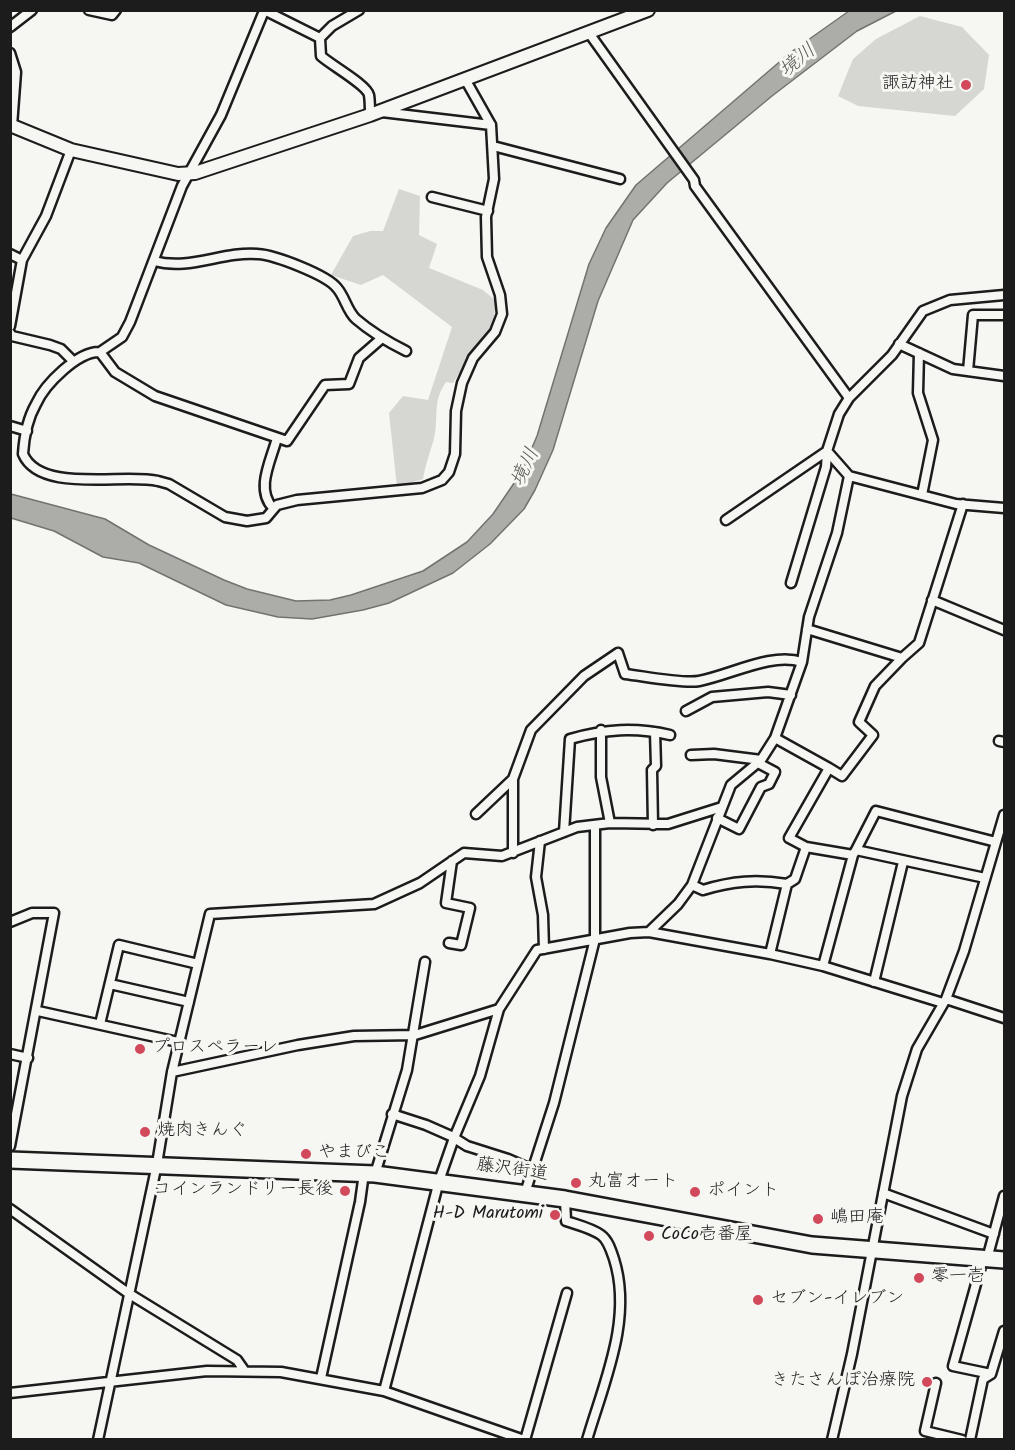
<!DOCTYPE html>
<html>
<head>
<meta charset="utf-8">
<style>
	body { margin:0 }
	#map { position:relative; width:1015px; height:1450px; overflow:hidden; background:#f6f6f2; font-family:Kalam,sans-serif }
	canvas { display:block }
	.frame { position:absolute; inset:0; border:12px solid #1c1c1c; pointer-events:none }
</style>
</head>
<body>
<div id="map">
<canvas width="1015" height="1450"></canvas>
<div class="frame"></div>
</div>
<script>
const ctx = document.querySelector('canvas').getContext('2d');
ctx.lineJoin = 'round';
function fill(path, color) { ctx.fillStyle = color; ctx.fill(path, 'evenodd'); }
function stroke(path, color, width, dash) { ctx.strokeStyle = color; ctx.lineWidth = width; ctx.lineCap = dash ? 'butt' : 'round'; ctx.setLineDash(dash || []); ctx.stroke(path); }
function drawText(font, color, halo, rows, align = 'center') {
  ctx.font = font + ' Kalam,"Klee One",sans-serif'; ctx.lineWidth = 6; ctx.setLineDash([]); ctx.textBaseline = 'middle'; ctx.strokeStyle = halo; ctx.fillStyle = color; for (const [text, x, y, turn = 0] of rows) {
    ctx.save(); ctx.translate(x, y); ctx.rotate((+turn || 0) * Math.PI / 180); ctx.textAlign = isNaN(turn) ? turn : align; if (halo) ctx.strokeText(text, 0, 0); ctx.fillText(text, 0, 0); ctx.restore();
  }
}
fill(new Path2D(`
	M920 16 962 27 989 55 984 89 955 116 858 106 838 96 853 59 876 39Z
	M399 189 420 196 419 235 437 244 429 268 483 290 495 300C498 333 469 357 453 383L446 382C431 403 440 419 433 442 429 455 425 466 423 479L397 487 389 413 403 396 428 400 452 327 383 275 361 285 331 275 353 236 370 231H383Z`), '#d6d6d2');
const water = new Path2D(`
	M849 11H896L857 31 772 96 667 183 633 220 598 301 553 450 535 490 524 509 490 544 453 573 389 603 363 610 312 619 278 617 226 605 139 563 103 557 54 531 11 518V494L105 519 149 545 224 580 247 589 296 601 330 600 351 595 423 571 467 542 493 514 521 473 537 436 589 264 606 228 636 185 791 52Z`);
fill(water, '#acaca9');
stroke(water, '#727271', 1.5);
const street = new Path2D(`
	M89 10 112 15 116 10
	M264 10 320 38
	M359 10 332 26 320 38 321 56C331 65 367 85 369 95 370 101 370 109 370 115
	M264 11 221 115 182 186 130 322 122 337 100 352C78 351 45 384 36 404 28 418 24 438 23 454 40 494 124 473 158 481L169 484 225 517 247 521 266 518 277 505 297 500 422 488 442 480 449 472 455 454 456 411 462 383 473 358 495 332 502 314 500 295 487 257 486 217 494 179 491 125 465 79
	M10 27 32 10
	M589 33 694 180 695 186 849 398
	M10 53 16 72 12 126
	M382 112 491 125
	M493 146 620 179
	M432 197 488 211
	M10 254 22 260
	M154 261C190 271 222 251 258 254 275 255 327 275 337 288 345 297 347 311 356 319 371 332 388 342 406 351
	M10 326 22 260 46 216 71 150
	M10 333 12 336 50 345 61 349 73 361
	M899 344 953 369 1004 376
	M100 352 115 372 155 396 287 441 325 385 349 384 359 358 382 338
	M919 353 918 393 933 440 922 495
	M968 371 973 315H1004
	M10 426 27 431
	M827 451 849 476 956 504 1004 508
	M273 508C255 489 271 461 277 438
	M726 520 827 451 839 414 849 398 892 355 923 311 950 300 1004 295
	M791 583 826 467 827 451
	M932 600 1004 630
	M807 629 902 658 919 643 963 504
	M686 711 712 697 768 692 791 695
	M601 730V777L610 823
	M775 738 829 768 789 838 806 847 853 855 856 850 985 878
	M999 741 1004 742
	M691 755 714 754 761 760
	M829 768 842 776 873 735 859 722 875 686 902 658
	M476 814 513 779
	M717 818 739 829 761 787 769 784 775 772 758 763
	M653 825 652 770 656 766 655 732
	M564 832 570 739C605 729 635 727 670 735
	M540 841 536 877 543 915 544 949
	M856 850 876 811 996 842
	M513 853V779L531 730 584 676 618 653 625 674C643 676 683 684 699 681 731 675 771 652 802 662
	M787 884 795 879 806 847
	M10 922 32 913H54L10 1146
	M649 932 678 904 692 885
	M449 943 461 945 470 908 446 903 452 861
	M770 954 787 884C757 879 732 881 703 890L692 885 731 785 761 760 775 738 802 662 809 617 837 533 849 476
	M823 966 853 855
	M874 982 903 862
	M110 984 189 1002
	M946 999 1004 1018
	M38 1011 178 1042
	M100 1024 119 945 198 964
	M10 1054 28 1058
	M172 1072 298 1045 354 1036 415 1035 499 1009 537 950 630 933 649 932 770 954 823 966 943 1003
	M392 1114 426 1125 451 1136 467 1146 508 1159 533 1170
	M375 1174 407 1070 425 962
	M525 1193 554 1103 595 939V825
	M883 1193 994 1234
	M565 1199 566 1221C578 1225 591 1228 601 1235 608 1240 611 1250 614 1259 633 1319 604 1382 587 1440
	M10 1209 128 1293 237 1360 244 1370
	M983 1259 953 1366 991 1374
	M987 1259 1004 1196
	M321 1378 360 1202 364 1173
	M936 1383 925 1431 962 1440
	M384 1391 439 1181 454 1138 480 1076 499 1009
	M10 1393 207 1371 281 1372 384 1391 524 1440
	M98 1440 157 1164 172 1072 210 914 374 904 420 883 464 853 502 856 577 827 610 823 668 824 722 807
	M525 1440 567 1293
	M832 1440 852 1354 902 1096 917 1049 946 999 964 951 1004 815
	M970 1440 983 1379 991 1374 1004 1331`);
const secondary = new Path2D(`
	M10 125 71 150 178 174 195 173 370 115 648 10`);
const highway = new Path2D(`
	M10 1160 375 1174 565 1199 812 1245 1004 1260`);
stroke(street, '#1c1c1c', 13);
stroke(secondary, '#1c1c1c', 16);
stroke(highway, '#1c1c1c', 20);
stroke(street, '#f6f6f2', 8);
stroke(secondary, '#f6f6f2', 12);
stroke(highway, '#f6f6f2', 15);
for (const [x, y, r, color] of [
	[966,85,6,"#d1495b"],
	[140,1049,6,"#d1495b"],
	[145,1132,6,"#d1495b"],
	[306,1154,6,"#d1495b"],
	[576,1183,6,"#d1495b"],
	[345,1191,6,"#d1495b"],
	[695,1192,6,"#d1495b"],
	[555,1215,6,"#d1495b"],
	[818,1219,6,"#d1495b"],
	[649,1236,6,"#d1495b"],
	[919,1278,6,"#d1495b"],
	[758,1300,6,"#d1495b"],
	[927,1382,6,"#d1495b"]
]) { const dot = new Path2D(); dot.arc(x, y, r, 0, 2 * Math.PI); ctx.fillStyle = color; ctx.fill(dot); stroke(dot, '#f6f6f2', 2); }
drawText('18px', '#1c1c1c', '#f6f6f2', [
	["諏訪神社",954,85,"right"],
	["プロスぺラーレ",152,1049],
	["焼肉きんぐ",157,1132],
	["やまびこ",318,1154],
	["丸富オート",588,1183],
	["コインランドリー長後",333,1191,"right"],
	["ポイント",707,1192],
	["H-D Marutomi",543,1215,"right"],
	["嶋田庵",830,1219],
	["CoCo壱番屋",661,1236],
	["零一壱",931,1278],
	["セブン-イレブン",770,1300],
	["きたさんぽ治療院",915,1382,"right"]
], 'left');
drawText('18px', '#1c1c1c', '#f6f6f2', [
	["藤沢街道",512,1171,8]
]);
drawText('italic 20px', '#565654', '#f6f6f2', [
	["境川",799,62,-39],
	["境川",527,468,-65]
]);
</script>
</body>
</html>
